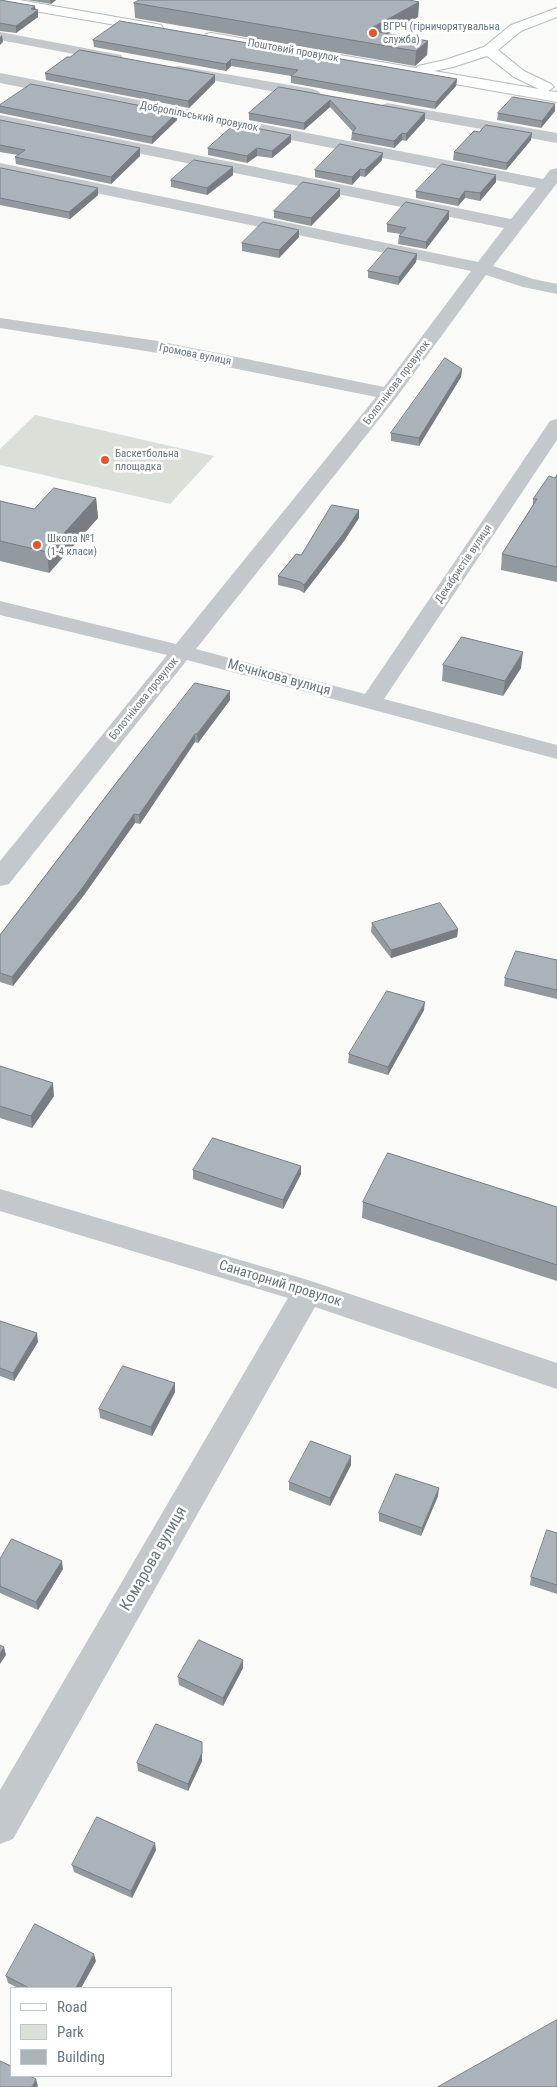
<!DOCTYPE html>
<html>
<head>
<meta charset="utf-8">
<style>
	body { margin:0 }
	#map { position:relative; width:557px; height:2087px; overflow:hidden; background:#fafaf8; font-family:"Roboto Condensed",sans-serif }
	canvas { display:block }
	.legend { position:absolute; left:10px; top:1987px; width:162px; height:90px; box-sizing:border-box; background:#fff; border:1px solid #c1c8cd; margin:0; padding:6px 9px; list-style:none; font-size:15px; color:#657683 }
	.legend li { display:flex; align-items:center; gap:10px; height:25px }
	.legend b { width:25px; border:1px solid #c1c8cd }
</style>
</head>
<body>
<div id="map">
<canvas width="557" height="2087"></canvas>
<ul class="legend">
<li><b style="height:6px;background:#fff"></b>Road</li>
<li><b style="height:14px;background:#dadfd7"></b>Park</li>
<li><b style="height:14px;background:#aab3b9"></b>Building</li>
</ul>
</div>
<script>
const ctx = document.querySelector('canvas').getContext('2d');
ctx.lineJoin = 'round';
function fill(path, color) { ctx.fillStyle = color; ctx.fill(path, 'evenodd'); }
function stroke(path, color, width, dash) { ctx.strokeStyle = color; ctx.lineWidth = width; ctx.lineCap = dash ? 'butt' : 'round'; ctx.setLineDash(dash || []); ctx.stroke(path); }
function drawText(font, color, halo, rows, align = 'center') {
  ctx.font = font + ' "Roboto Condensed",sans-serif'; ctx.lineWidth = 5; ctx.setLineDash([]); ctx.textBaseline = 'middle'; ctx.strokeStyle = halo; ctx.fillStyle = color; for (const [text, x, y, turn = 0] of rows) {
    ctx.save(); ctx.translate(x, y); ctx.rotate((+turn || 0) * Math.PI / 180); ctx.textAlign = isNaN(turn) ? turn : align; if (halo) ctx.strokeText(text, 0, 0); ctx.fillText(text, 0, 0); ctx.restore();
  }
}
fill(new Path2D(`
	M35 415 214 456 170 504 0 465V449Z`), '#dadfd7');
const secondary = new Path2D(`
	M0 0H19L156 24 161 25 163 28 161 31 156 32 0 5Z
	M557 8V17L521 31 498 50 524 71 551 84 554 87 548 91 557 92V102L211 41 206 40 204 37 206 34 211 33 416 68 418 66 445 60 484 47 511 25ZM487 56 514 77 539 89 434 71 453 67Z`);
stroke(secondary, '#b3babf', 2);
fill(new Path2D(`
	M0 32 116 54 121 55 123 58 121 61 116 62 0 40Z
	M178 66 313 89 318 91 321 94 318 97 313 99 173 73 171 70 173 67Z
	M0 73 543 179 550 170 557 168V183L493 266 533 279 557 284V294L523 287 486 275 396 398 196 649 365 694 550 421 557 419V440L384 699 557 745V759L187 660 9 884 0 886V861L167 655 0 615V601L176 644 376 397 158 353 0 328V318L158 341 384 387 471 271 0 173V163L478 262 504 228 0 125V115L511 219 536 188 0 83Z
	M387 103 557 133V143L382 111 379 108 382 105Z
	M0 1189 308 1280 557 1363V1389L315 1307 13 1839 0 1844V1790L288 1298 0 1211Z`), '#c3c8cc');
fill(secondary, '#fff');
fill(new Path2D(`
	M0 0 38 10V17L16 33 0 31Z
	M27 0H56L51 4Z
	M419 2 418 17 388 34 428 41 427 55 415 66 135 18 134 3Z
	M93 40 457 79 456 86 435 109 291 83V76L231 66 226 71 94 47Z
	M45 73 215 82 189 108 46 80Z
	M279 87 425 113V120L406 141 402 140 394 148 351 140 352 133 353 132 330 107 304 130 249 120V113Z
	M0 105 177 113V120L152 144 0 113Z
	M555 111 541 128 497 120 498 113Z
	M0 120 140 148V156L111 184 16 164 15 157 18 155 0 152Z
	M291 135V142L272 158 257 156 247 163 208 155V148Z
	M531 140 506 170 453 160 454 152Z
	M382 160 365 177 360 176 352 185 315 177V170Z
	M0 169 98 195 70 219 0 205Z
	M233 175 207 195 171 187V180Z
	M496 175V182L480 201 465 198 458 206 416 198V191Z
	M340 196 311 226 274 218V211Z
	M449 211V219L426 249 398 244 399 236 401 234 387 232V224Z
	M299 230V237L279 258 242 251V243Z
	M417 254 416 262 398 285 368 278V271Z
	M462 369 461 377 419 446 391 441V433Z
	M557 475V582L501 570 502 554 533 505V499L555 478Z
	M96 498 98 518 49 573 0 561V501L34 509Z
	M359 518 344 541 304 593 299 590 278 585V576L301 555Z
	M443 665 521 668 503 696 442 681Z
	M230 700 198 743 195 742 140 824 135 823 84 895 13 986 0 982V935L120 778Z
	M372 923 458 929 457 937 391 958 371 932Z
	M557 960V999L504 986 505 978Z
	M424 1010 388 1075 348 1063 349 1054Z
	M0 1066 54 1096 32 1128 0 1118Z
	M301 1166V1174L283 1209 193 1179V1170Z
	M363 1202 557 1207V1281L362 1218Z
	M0 1321 38 1342 14 1381 0 1376Z
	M175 1392 152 1436 100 1418 99 1409Z
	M351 1465 330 1506 289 1490V1482Z
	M438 1496 421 1536 379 1521V1513Z
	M557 1533V1594L530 1585 531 1577Z
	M0 1559 63 1569 38 1610 0 1593Z
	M243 1668 223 1706 179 1685 178 1677Z
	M202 1761 188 1791 138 1771 137 1763Z
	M156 1850 132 1898 74 1872 72 1865Z
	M96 1961 81 1988H18L8 1983 6 1976Z`), '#929a9f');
fill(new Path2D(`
	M50 0H56L51 4Z
	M419 2 418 17 370 43 368 30Z
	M35 6 36 11 38 10V17L16 33V26L31 9Z
	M2 35 3 42 0 45V37Z
	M428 41 427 55 415 66 416 51Z
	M231 59V66L226 71V64Z
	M215 75V82L189 108 188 101Z
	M457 79 456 86 435 109 436 102Z
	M330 100V107L304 130V123Z
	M555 104V111L541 128 542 121Z
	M177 113V120L152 144V137Z
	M425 113V120L406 141V134Z
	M402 133V140L394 148V141Z
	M532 133 531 140 506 170 507 163Z
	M291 135V142L272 158V151Z
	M140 148V156L111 184V177Z
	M257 148V156L247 163V156Z
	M383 153 382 160 365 177V170Z
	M233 167V175L207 195V188Z
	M360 169V176L352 185V177Z
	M496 175V182L480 201V193Z
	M98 188V195L70 219 69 212Z
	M340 189V196L311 226V218Z
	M465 191V198L458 206 459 199Z
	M449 211V219L426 249V242Z
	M299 230V237L279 258V250Z
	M417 254 416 262 398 285 399 277Z
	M462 369 461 377 419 446V438Z
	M96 498 98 518 49 573 47 552Z
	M359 510V518L344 541 304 593V585Z
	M523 652 521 668 503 696 505 681Z
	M230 691V700L198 743 197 734Z
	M195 734V742L140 824 139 815Z
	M134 814 135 823 84 895 13 986 12 977Z
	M458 929 457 937 391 958V950Z
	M425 1002 424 1010 388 1075V1067Z
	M53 1083 54 1096 32 1128 31 1116Z
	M301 1166V1174L283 1209V1200Z
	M37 1333 38 1342 14 1381 13 1373Z
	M175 1383V1392L152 1436 151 1427Z
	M351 1456V1465L330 1506V1498Z
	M439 1488 438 1496 421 1536 422 1528Z
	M62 1561 63 1569 38 1610 36 1602Z
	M4 1647 6 1655 0 1664V1654Z
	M243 1660V1668L223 1706V1698Z
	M202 1742V1761L188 1791V1784Z
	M155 1843 156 1850 132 1898 131 1891Z
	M94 1954 96 1961 81 1988H76Z
	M36 2079 38 2086 37 2087H32Z`), '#777d82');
const building = new Path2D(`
	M0 0 35 6 31 9 38 10 16 26 0 23Z
	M139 0H409L419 2 368 30 428 41 416 51 134 3Z
	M120 21 457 79 436 102 291 76 298 70 231 59 226 64 93 40Z
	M80 50 215 75 188 101 45 73 67 57H70Z
	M31 84 177 113 152 137 0 106V105Z
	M279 87 425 113 406 134 402 133 394 141 352 133 356 128 330 100 304 123 249 113Z
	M513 97 555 104 542 121 498 113Z
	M0 120 140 148 111 177 15 157 25 150 0 145Z
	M235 124 291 135 272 151 257 148 247 156 208 148Z
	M486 125 532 133 507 163 454 152 474 131 479 132Z
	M340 144 383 153 365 170 360 169 352 177 315 170Z
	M194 160 233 167 207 188 171 180Z
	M442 164 496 175 480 193 465 191 459 199 416 191Z
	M1 168 98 188 69 212 0 198V169Z
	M303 182 340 189 311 218 274 211Z
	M406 202 449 211 426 242 399 236 406 228 387 224Z
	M263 222 299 230 279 250 242 243Z
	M388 248 417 254 399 277 368 271Z
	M445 358 462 369 419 438 391 433Z
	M557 475V567L502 554 537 499H533L549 476 555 478Z
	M54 488 96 498 47 552 0 541V501L34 509Z
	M332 505 359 510 344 533 304 585 300 582 278 576 296 554 301 555Z
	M462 637 523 652 505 681 443 665Z
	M195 683 230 691 197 734H195L139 815 134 814 83 887 12 977 0 973V935L120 778Z
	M440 903 458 929 391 950 372 923Z
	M516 951 557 960V990L505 978Z
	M387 991 425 1002 388 1067 349 1054Z
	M0 1066 53 1083 31 1116 0 1106Z
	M213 1138 301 1166 283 1200 193 1170Z
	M388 1153 557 1207V1265L363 1202Z
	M0 1321 37 1333 13 1373 0 1368Z
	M123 1366 175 1383 151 1427 99 1409Z
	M311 1441 351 1456 330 1498 289 1482Z
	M396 1474 439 1488 422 1528 379 1513Z
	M547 1530 557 1533V1585L531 1577Z
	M12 1539 62 1561 36 1602 0 1586V1559Z
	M199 1640 243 1660 223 1698 178 1677Z
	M0 1645 4 1647 0 1654Z
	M156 1724 202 1742V1753L188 1784 137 1763Z
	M97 1817 155 1843 131 1891 72 1865Z
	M35 1924 94 1954 76 1988H29L6 1976Z
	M557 2020V2087H438Z
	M0 2061 11 2066V2076H30L36 2079 32 2087H0Z`);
fill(building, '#aab3b9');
stroke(building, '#777d82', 1);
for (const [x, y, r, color] of [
	[373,33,5,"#e4572e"],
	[105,460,5,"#e4572e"],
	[37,545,5,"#e4572e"]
]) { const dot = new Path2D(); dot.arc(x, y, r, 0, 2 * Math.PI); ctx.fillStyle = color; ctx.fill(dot); stroke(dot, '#fff', 2); }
drawText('11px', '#657683', '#fff', [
	["ВГРЧ (гірничорятувальна",383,27],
	["служба)",383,40],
	["Баскетбольна",115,454],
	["площадка",115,467],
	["Школа №1",47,539],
	["(1-4 класи)",47,552]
], 'left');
drawText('11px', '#657683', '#fff', [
	["Поштовий провулок",293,51,10],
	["Добропільський провулок",199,117,11],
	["Громова вулиця",195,355,11],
	["Болотнікова провулок",397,383,-53],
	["Декабристів вулиця",464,564,-56],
	["Болотнікова провулок",144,699,-51]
]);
drawText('14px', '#657683', '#fff', [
	["Мєчнікова вулиця",279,678,15],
	["Санаторний провулок",280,1284,17]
]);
drawText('16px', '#657683', '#fff', [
	["Комарова вулиця",154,1559,-60]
]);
</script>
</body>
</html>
